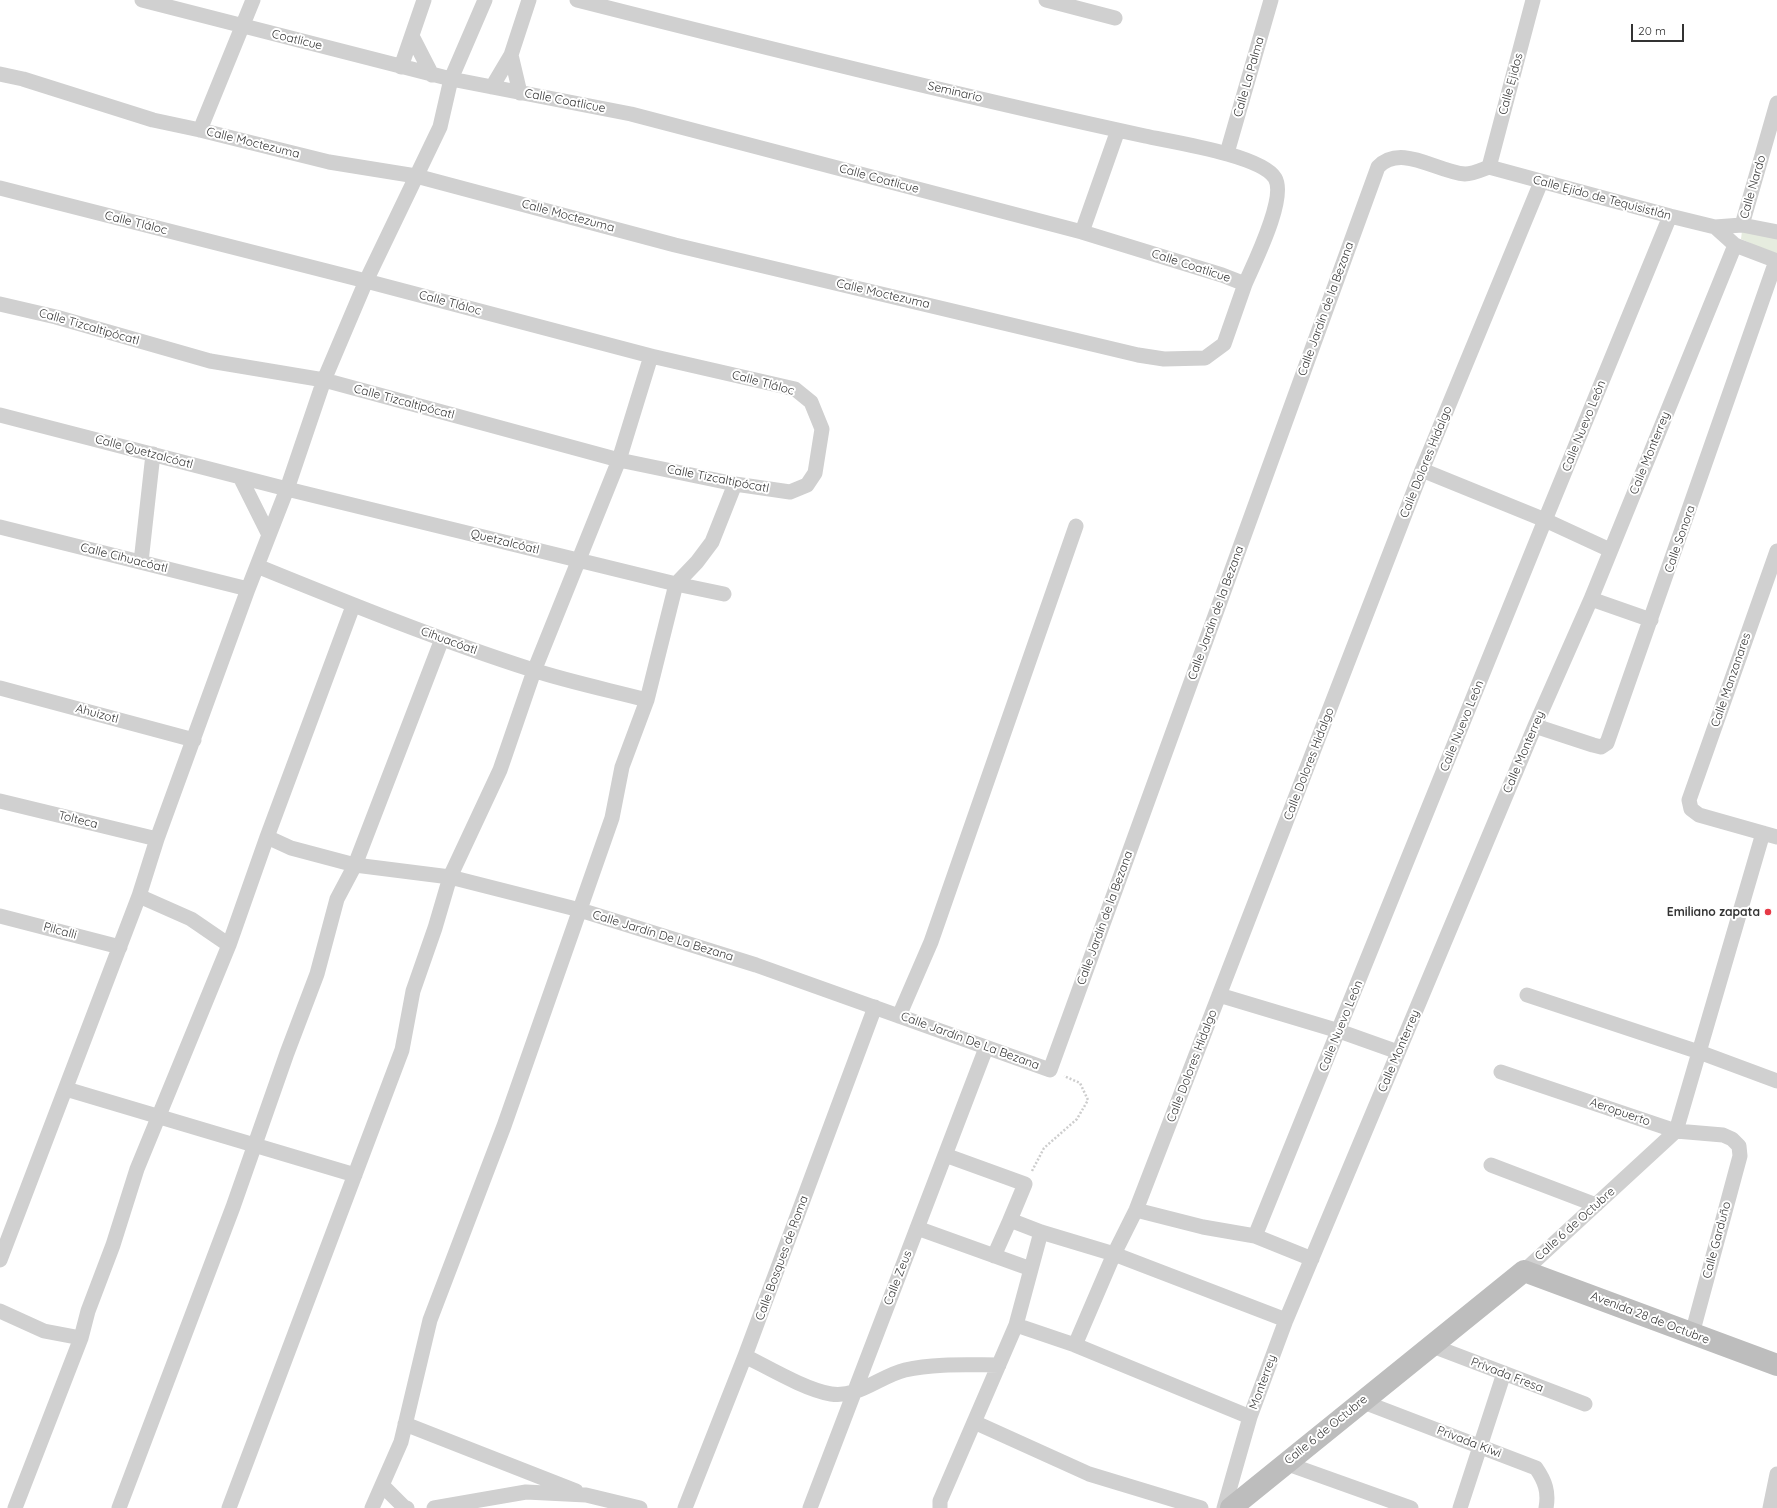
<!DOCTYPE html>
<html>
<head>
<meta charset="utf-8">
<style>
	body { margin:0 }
	#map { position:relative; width:1777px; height:1508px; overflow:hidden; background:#fff; font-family:Quicksand,sans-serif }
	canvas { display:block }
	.scale { position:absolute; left:1631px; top:24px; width:53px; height:18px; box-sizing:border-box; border:2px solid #333; border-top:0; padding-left:5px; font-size:12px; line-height:14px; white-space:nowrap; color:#333; -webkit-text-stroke:3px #fff; paint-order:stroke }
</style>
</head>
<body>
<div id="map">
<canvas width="1777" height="1508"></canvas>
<div class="scale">20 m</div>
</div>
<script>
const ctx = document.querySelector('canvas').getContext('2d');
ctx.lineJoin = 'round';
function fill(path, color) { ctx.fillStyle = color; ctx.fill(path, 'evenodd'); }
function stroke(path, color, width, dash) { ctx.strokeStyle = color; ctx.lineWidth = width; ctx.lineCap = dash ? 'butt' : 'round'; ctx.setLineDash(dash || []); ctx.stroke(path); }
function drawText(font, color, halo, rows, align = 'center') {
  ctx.font = font + ' Quicksand,sans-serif'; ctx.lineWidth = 4; ctx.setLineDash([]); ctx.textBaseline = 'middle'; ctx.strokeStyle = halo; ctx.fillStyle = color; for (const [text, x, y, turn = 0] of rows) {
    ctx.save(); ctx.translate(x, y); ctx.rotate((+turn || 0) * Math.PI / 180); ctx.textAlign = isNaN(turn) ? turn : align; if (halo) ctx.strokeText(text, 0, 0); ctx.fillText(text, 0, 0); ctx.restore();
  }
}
fill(new Path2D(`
	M1742 231 1777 238V255L1741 239Z`), '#e6ecdf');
stroke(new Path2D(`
	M1032 1171 1044 1148 1077 1119 1088 1100 1080 1083 1064 1076`), '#cdcdcd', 2.5, [2, 2]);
stroke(new Path2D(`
	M142 0 451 79 631 114 1082 232 1222 275 1245 284C1254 263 1287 198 1275 178 1261 155 1172 142 1145 136 955 95 766 48 577 0
	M1046 0 1115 18
	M412 36 432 75
	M511 55 520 93
	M401 67 424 0
	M0 74 23 79 153 120 200 130 329 162 416 176 675 245 1138 355 1164 359 1205 358 1224 344 1245 284
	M492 87 511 55 529 0
	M200 130 253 0
	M1227 153 1271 0
	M1489 167 1670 216 1715 227 1742 225 1777 232
	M1489 167 1533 0
	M0 188 366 281 651 356 795 389 811 402 822 429 815 473 807 485 790 492 735 484 619 460 324 380 210 361 56 317 0 304
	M1742 225 1777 103
	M1715 227 1735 245 1777 261
	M1082 232 1118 130
	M0 415 287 489 676 584 724 594
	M1422 470 1545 520 1610 550
	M240 477 269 535
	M0 527 248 589
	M1777 551 1689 800 1691 809 1699 815 1777 837
	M141 562 153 454
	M257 566C348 603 439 640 533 670 570 682 609 690 647 700
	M1591 599 1651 620
	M0 688 194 740
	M1535 726 1593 745 1601 747 1607 743 1776 261
	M0 801 157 839
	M267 837 291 848 355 865 450 877 580 910 756 965 1050 1070 1378 167C1401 143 1437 172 1465 174 1473 174 1481 170 1489 167
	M139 896 191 919 229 945
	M0 916 120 947
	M1219 995 1339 1031 1398 1052
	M1527 995 1699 1052 1777 1081
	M899 1016 931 942 1076 526
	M1501 1072 1676 1131 1723 1135 1732 1139 1739 1146 1740 1156 1692 1334
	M66 1089 355 1175
	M945 1155 1025 1184 1010 1220 1041 1232 1114 1254 1286 1320
	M1491 1165 1596 1205
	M1136 1210 1203 1227 1255 1236 1312 1259
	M917 1228 1031 1269
	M1255 1236 1545 520 1670 216
	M994 1256 1010 1220
	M0 1260 139 896 157 839 248 589 287 489 324 380 366 281 440 127 451 79 485 0
	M1524 1271 1676 1131 1763 833
	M0 1311 44 1331 81 1338
	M1016 1325 1075 1345 1250 1417
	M1075 1345 1114 1254 1136 1210 1422 470 1541 182
	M1430 1345 1585 1404
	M745 1356C769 1368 806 1390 831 1394 859 1398 880 1376 905 1370 934 1363 970 1365 999 1365
	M1361 1401 1536 1468C1545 1481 1549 1492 1546 1508
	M974 1422 1089 1474 1201 1508
	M405 1424 576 1491
	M1285 1463 1411 1508
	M382 1485 404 1507 407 1508
	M15 1508 81 1338 88 1311 113 1245 137 1169 229 945 267 837 353 606
	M119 1508 233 1207 287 1053 317 974 337 899 355 865 442 639
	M229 1508 402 1050 413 991 435 928 450 877 500 770 534 671 619 460 651 356
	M372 1508 401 1442 430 1320 504 1126 612 818 622 767 647 700 676 584 697 562 712 542 735 484
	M434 1508 526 1492 586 1495 640 1508
	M685 1508 745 1356 875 1007
	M810 1508 986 1048
	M940 1508V1501L1016 1325 1041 1232
	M1224 1508 1250 1417 1286 1320 1535 726 1591 599 1735 245
	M1460 1508 1504 1373
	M1770 1508 1777 1474`), '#d0d0d0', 15);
stroke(new Path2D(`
	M1231 1508 1524 1271 1777 1365`), '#bdbdbd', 22);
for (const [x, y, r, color] of [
	[1768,912,4,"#e63946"]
]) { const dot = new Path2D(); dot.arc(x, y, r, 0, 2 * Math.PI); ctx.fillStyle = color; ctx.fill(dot); stroke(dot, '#fff', 1.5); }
drawText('12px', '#333', '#fff', [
	["Coatlicue",297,40,14],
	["Calle La Palma",1249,77,-74],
	["Calle Ejidos",1511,84,-75],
	["Seminario",955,92,13],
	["Calle Coatlicue",565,101,11],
	["Calle Moctezuma",253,143,14],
	["Calle Coatlicue",879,179,15],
	["Calle Nardo",1753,187,-74],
	["Calle Ejido de Tequisistlán",1602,198,15],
	["Calle Moctezuma",568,216,15],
	["Calle Tláloc",136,223,14],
	["Calle Coatlicue",1191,266,18],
	["Calle Moctezuma",883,294,13],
	["Calle Tláloc",450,303,15],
	["Calle Jardín de la Bezana",1326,309,-70],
	["Calle Tizcaltipócatl",89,327,16],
	["Calle Tláloc",763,383,15],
	["Calle Tizcaltipócatl",404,402,15],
	["Calle Nuevo León",1584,426,-68],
	["Calle Quetzalcóatl",144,452,15],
	["Calle Monterrey",1650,453,-68],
	["Calle Dolores Hidalgo",1426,462,-68],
	["Calle Tizcaltipócatl",718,479,11],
	["Calle Sonora",1680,539,-71],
	["Quetzalcóatl",505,542,14],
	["Calle Cihuacóatl",124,558,14],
	["Calle Jardín de la Bezana",1216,613,-70],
	["Cihuacóatl",449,641,20],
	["Calle Manzanares",1731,680,-71],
	["Ahuizotl",97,714,15],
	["Calle Nuevo León",1462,726,-68],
	["Calle Monterrey",1524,752,-67],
	["Calle Dolores Hidalgo",1309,764,-69],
	["Tolteca",78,820,14],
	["Calle Jardín de la Bezana",1105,918,-70],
	["Pilcalli",60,931,15],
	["Calle Jardín De La Bezana",663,936,17],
	["Calle Nuevo León",1341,1026,-68],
	["Calle Jardín De La Bezana",970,1041,20],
	["Calle Monterrey",1399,1051,-67],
	["Calle Dolores Hidalgo",1192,1066,-69],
	["Aeropuerto",1620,1112,19],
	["Calle 6 de Octubre",1575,1224,-42],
	["Calle Garduño",1717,1240,-75],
	["Calle Bosques de Roma",782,1258,-70],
	["Calle Zeus",898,1278,-69],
	["Avenida 28 de Octubre",1650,1318,21],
	["Privada Fresa",1507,1375,21],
	["Monterrey",1263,1382,-70],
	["Calle 6 de Octubre",1326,1430,-39],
	["Privada Kiwi",1469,1442,21]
]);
drawText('bold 12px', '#333', '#fff', [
	["Emiliano zapata",1760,912]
], 'right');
</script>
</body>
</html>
